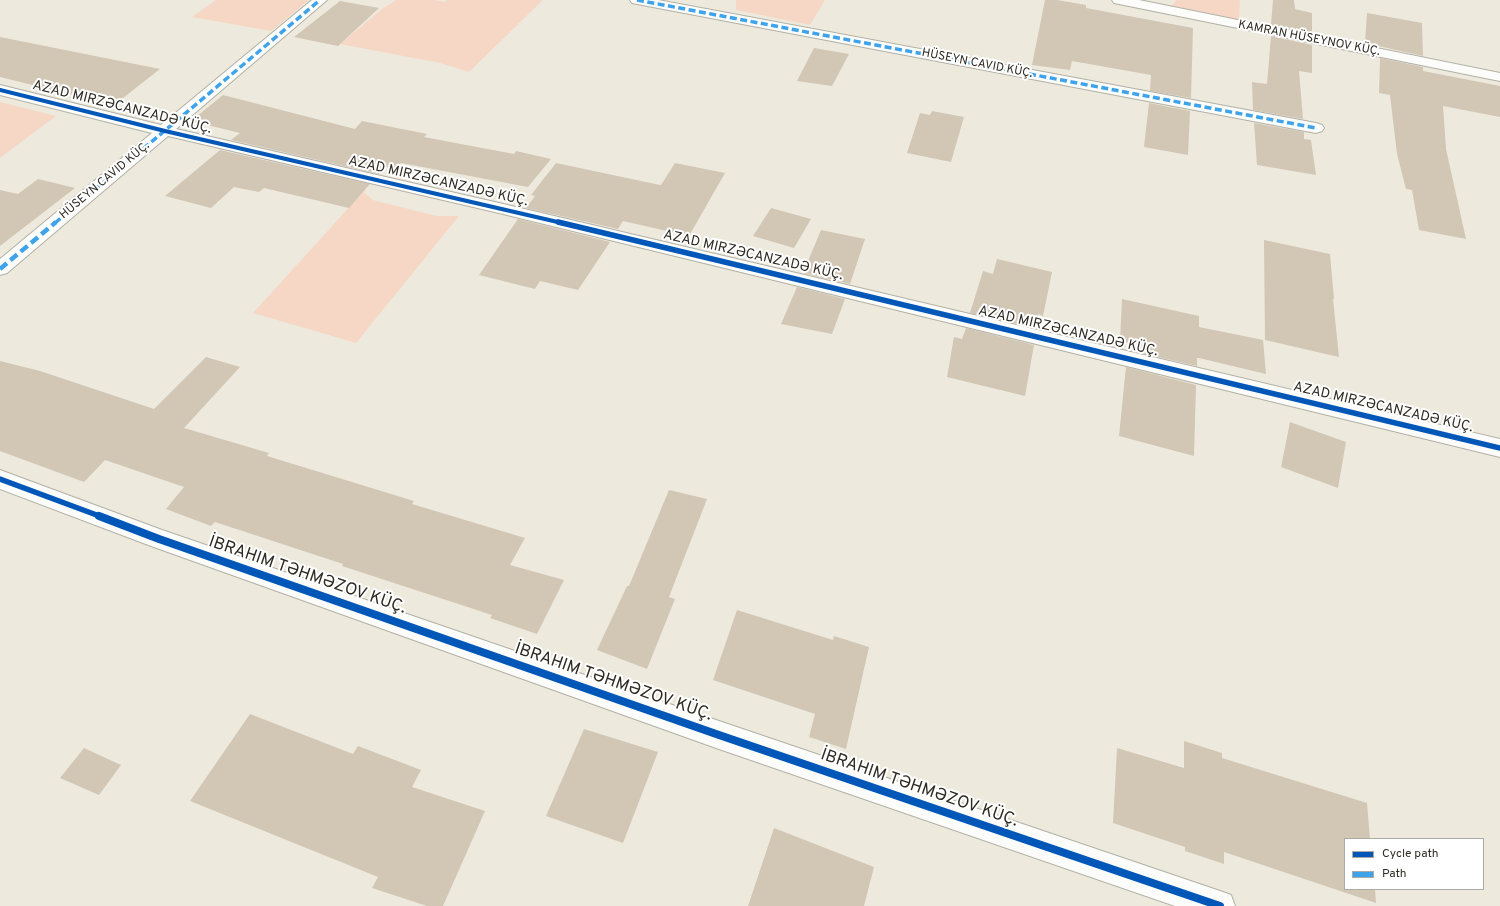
<!DOCTYPE html>
<html>
<head>
<meta charset="utf-8">
<style>
	body { margin:0 }
	#map { position:relative; width:1500px; height:906px; overflow:hidden; background:#edeadd; font-family:Overpass,sans-serif }
	canvas { display:block }
	.legend { position:absolute; left:1344px; top:838px; width:140px; height:52px; box-sizing:border-box; background:#fff; border:1px solid #abaaa7; margin:0; padding:5px 7px; list-style:none; font-size:12px; color:#2e2b23 }
	.legend li { display:flex; align-items:center; gap:8px; height:20px }
	.legend b { width:20px; border:1px solid #abaaa7 }
</style>
</head>
<body>
<div id="map">
<canvas width="1500" height="906"></canvas>
<ul class="legend">
<li><b style="height:5px;background:#0057b8"></b>Cycle path</li>
<li><b style="height:5px;background:#3ea3ea"></b>Path</li>
</ul>
</div>
<script>
const ctx = document.querySelector('canvas').getContext('2d');
ctx.lineJoin = 'round';
function fill(path, color) { ctx.fillStyle = color; ctx.fill(path, 'evenodd'); }
function stroke(path, color, width, dash) { ctx.strokeStyle = color; ctx.lineWidth = width; ctx.lineCap = dash ? 'butt' : 'round'; ctx.setLineDash(dash || []); ctx.stroke(path); }
function drawText(font, color, halo, rows, align = 'center') {
  ctx.font = font + ' Overpass,sans-serif'; ctx.lineWidth = 4; ctx.setLineDash([]); ctx.textBaseline = 'middle'; ctx.strokeStyle = halo; ctx.fillStyle = color; for (const [text, x, y, turn = 0] of rows) {
    ctx.save(); ctx.translate(x, y); ctx.rotate((+turn || 0) * Math.PI / 180); ctx.textAlign = isNaN(turn) ? turn : align; if (halo) ctx.strokeText(text, 0, 0); ctx.fillText(text, 0, 0); ctx.restore();
  }
}
fill(new Path2D(`
	M216 0H309L271 31 192 17Z
	M396 0H435L445 2 447 0H543L469 72 440 63 340 44 382 9Z
	M736 0H825L810 25 736 10Z
	M1176 0H1240L1239 20 1172 6Z
	M0 102 56 116 0 158Z
	M363 192 373 200 437 216H459L356 343 253 313Z`), '#f6d7c5');
fill(new Path2D(`
	M1045 0H1057L1086 5V8L1193 28 1191 98 1150 91 1151 75 1072 61 1070 70 1032 65Z
	M1273 0H1294L1295 9 1312 13V33L1271 25Z
	M340 1 379 8 338 46 294 37Z
	M1367 13 1422 23 1423 56 1365 43Z
	M1271 36 1312 45V73L1299 71 1303 119 1253 110 1252 82 1267 84Z
	M0 37 160 69 114 105 0 77Z
	M814 48 849 54 832 86 797 81Z
	M1380 58 1423 67V71L1500 86V117L1443 106 1446 149 1466 239 1419 230 1412 190 1406 189 1397 154 1390 95 1379 93Z
	M223 95 355 129 362 121 427 134 424 137 514 154 516 151 551 159 528 187 401 163 395 169 386 167 379 174 231 140 240 133 191 121Z
	M1149 103 1190 111 1188 155 1144 147Z
	M932 111 964 117 951 162 907 153 920 113 930 115Z
	M1254 123 1304 132V139L1311 140 1316 175 1257 165Z
	M220 150 370 184 349 208 264 188 259 192 234 187 211 208 165 196Z
	M556 163 660 185H661L675 163 725 173 689 236 623 221 618 229 526 208 535 196 531 195Z
	M38 179 75 188 0 246V190L18 194Z
	M771 208 811 219 794 248 753 236Z
	M518 219 610 242 578 290 540 281 535 289 479 275Z
	M821 230 865 239 850 284 803 273Z
	M1264 240 1330 254 1334 299H1333L1339 357 1265 340Z
	M997 259 1052 272 1043 316 1038 314 1036 328 970 313 983 271 993 274Z
	M797 287 845 299 832 334 781 324Z
	M1122 299 1199 316V327L1263 340 1266 374 1199 358H1197V366L1128 350 1129 343 1120 341Z
	M966 328 1034 345 1025 396 947 377 954 337 962 339Z
	M206 357 240 367 184 428 269 453 267 456 414 501 412 504 525 538 510 565 564 580 537 634 490 618 492 615 342 566 343 564 215 522 211 526 166 509 184 487 105 460 84 482 0 451V361L40 371 154 409Z
	M1126 367 1196 385 1194 456 1119 436Z
	M1290 422 1346 442 1338 488 1281 467Z
	M669 490 707 499 669 597 675 599 647 669 597 650 627 586H629Z
	M737 610 833 640 834 636 869 647 846 749 809 737 815 714 713 680Z
	M250 714 353 754 358 746 421 770 412 787 485 811 443 906H427L372 888 378 877 190 801Z
	M584 729 658 752 623 843 546 816Z
	M1184 741 1222 753V758L1367 803 1370 839H1345V889H1375L1376 903 1224 852V864L1185 851V847L1113 823 1117 748 1184 768Z
	M84 748 121 765 99 795 60 778Z
	M774 828 874 867 864 906H748Z`), '#d2c6b5');
const minor = new Path2D(`
	M312 0H327L176 129 499 203 1500 439V457L499 213 168 136 7 273 0 275V259L152 133 0 95V85L161 125Z
	M630 0H658L1316 123 1322 125 1324 128 1322 131 1316 133 637 4 632 3Z
	M1112 0H1139L1500 73V81L1119 4 1114 3Z
	M0 470 162 530 719 721 1220 891 1231 895 1235 906H1175L719 749 151 546 0 489Z`);
stroke(minor, '#b2b0a6', 2);
fill(minor, '#fcfcfa');
stroke(new Path2D(`
	M637 0 1316 128
	M55 223 320 0`), '#3ea3ea', 3.5, [7, 3.5]);
stroke(new Path2D(`
	M0 269 56 222`), '#3ea3ea', 4.5, [9, 4.5]);
stroke(new Path2D(`
	M0 90 165 131 562 223`), '#0057b8', 4);
stroke(new Path2D(`
	M558 222 1500 448
	M0 479 102 517`), '#0057b8', 5.5);
stroke(new Path2D(`
	M99 516 159 539 719 735 1220 906`), '#0057b8', 8);
drawText('12px', '#2e2b23', '#fff', [
	["KAMRAN HÜSEYNOV KÜÇ.",1309,39,11],
	["HÜSEYN CAVID KÜÇ.",977,64,11],
	["HÜSEYN CAVID KÜÇ.",105,181,-40]
]);
drawText('14px', '#2e2b23', '#fff', [
	["AZAD MIRZƏCANZADƏ KÜÇ.",122,108,14],
	["AZAD MIRZƏCANZADƏ KÜÇ.",438,182,13],
	["AZAD MIRZƏCANZADƏ KÜÇ.",753,256,13],
	["AZAD MIRZƏCANZADƏ KÜÇ.",1068,332,13],
	["AZAD MIRZƏCANZADƏ KÜÇ.",1383,408,13]
]);
drawText('17px', '#2e2b23', '#fff', [
	["İBRAHIM TƏHMƏZOV KÜÇ.",307,576,19],
	["İBRAHIM TƏHMƏZOV KÜÇ.",613,683,19],
	["İBRAHIM TƏHMƏZOV KÜÇ.",919,789,19]
]);
</script>
</body>
</html>
